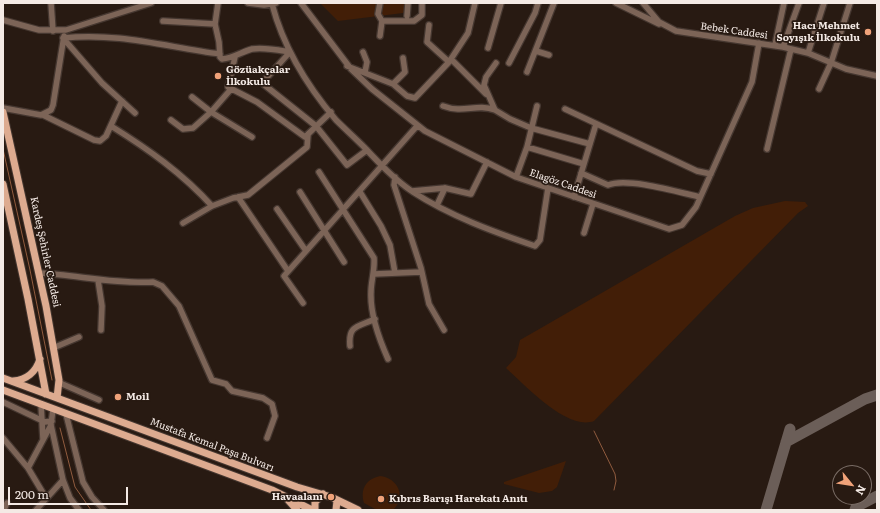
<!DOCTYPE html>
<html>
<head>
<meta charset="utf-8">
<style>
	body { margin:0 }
	#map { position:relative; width:880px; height:513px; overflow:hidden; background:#281a12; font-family:Literata,serif }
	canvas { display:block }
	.frame { position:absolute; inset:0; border:4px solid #f4eae5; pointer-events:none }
	.north { position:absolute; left:832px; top:465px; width:40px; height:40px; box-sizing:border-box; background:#281a12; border:1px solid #7a6d66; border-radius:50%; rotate:120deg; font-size:11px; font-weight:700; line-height:16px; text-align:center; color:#f4eae5 }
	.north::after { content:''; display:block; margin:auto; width:14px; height:18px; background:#f0a279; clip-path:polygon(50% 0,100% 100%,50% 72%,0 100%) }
	.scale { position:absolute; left:8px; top:487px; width:120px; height:18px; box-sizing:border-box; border:2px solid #f4eae5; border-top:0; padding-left:5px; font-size:12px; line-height:14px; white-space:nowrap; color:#f4eae5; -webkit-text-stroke:3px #281a12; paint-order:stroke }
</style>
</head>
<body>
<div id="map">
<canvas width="880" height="513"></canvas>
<div class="frame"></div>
<div class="north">N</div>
<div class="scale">200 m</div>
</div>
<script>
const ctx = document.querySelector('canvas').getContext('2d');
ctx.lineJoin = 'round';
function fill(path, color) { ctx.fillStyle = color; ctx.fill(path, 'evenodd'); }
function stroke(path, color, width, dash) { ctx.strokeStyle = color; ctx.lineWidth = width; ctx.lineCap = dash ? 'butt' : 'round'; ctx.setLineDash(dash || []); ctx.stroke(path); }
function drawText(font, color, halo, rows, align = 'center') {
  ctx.font = font + ' Literata,serif'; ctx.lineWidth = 3.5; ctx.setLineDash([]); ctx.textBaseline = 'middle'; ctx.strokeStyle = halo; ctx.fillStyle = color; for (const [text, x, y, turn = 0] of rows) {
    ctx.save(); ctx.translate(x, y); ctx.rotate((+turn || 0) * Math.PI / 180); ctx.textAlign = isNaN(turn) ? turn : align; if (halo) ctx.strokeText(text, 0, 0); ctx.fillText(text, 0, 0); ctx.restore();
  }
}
fill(new Path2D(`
	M320 3H406L405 11 403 13 338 21Z
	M785 201 805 202 808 206 798 213 594 421C567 431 525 385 506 368L516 357 520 340 541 328 735 216 753 208Z
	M566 461 557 487 552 491 539 493 504 484V482Z
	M380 476C398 478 407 497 393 510H377L364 503C360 489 366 479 380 476Z`), '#421e07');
stroke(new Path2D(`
	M3 149 30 270 52 380
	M60 428 75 487 91 510
	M594 431 615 474 616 481 614 490`), '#915c3f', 1);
stroke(new Path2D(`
	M786 442 865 399 877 395
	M766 510 790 429
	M855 510 856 507 877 496`), '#6b5e58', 11);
const minor = new Path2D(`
	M51 3 53 31
	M248 3 264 5 276 3
	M301 3 351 69 372 89 425 131 516 177 669 229 682 225 696 207 752 82 759 43
	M380 3 378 14 382 21 380 36
	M616 3 659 24
	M643 3 659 22 676 31 783 47 808 53 846 69 877 76
	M272 4C283 46 308 87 336 120 345 129 355 138 364 147 379 163 395 180 413 192 450 216 494 232 535 246L540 240 548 188
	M407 16 408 3
	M3 20 39 30H66L151 3
	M163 21 215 24 219 42 220 57 222 59C234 58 241 52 252 49 264 47 278 50 290 52
	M382 21H414L422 15V3
	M215 24 218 3
	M429 25 427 42 449 62
	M63 38C118 32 166 47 220 54
	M63 38 102 83 135 113
	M775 45 784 3
	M783 47 799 3
	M488 48 501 3
	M536 51 549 55
	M290 52 262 83 316 126 347 165 367 150
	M363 52 367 62 365 72
	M808 53 824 3
	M235 57 228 87 257 102 305 137 331 112
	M451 59 486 94
	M496 63 486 77 484 85 495 110 510 119 531 128 590 144
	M509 63 535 13 538 3
	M347 66 393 84 407 96 415 98 449 62 468 33 475 3
	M527 72 554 3
	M393 84 405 72 403 58
	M819 89 831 63 850 3
	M192 97 211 112 252 137
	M443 106C464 114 476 103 495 110
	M3 108 41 115 51 110 53 105 64 36
	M565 109 697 171 711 174
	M43 115 94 140 100 141 106 136 122 101
	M171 120 183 129 193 128 211 112 232 88
	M111 126C148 149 182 173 212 206
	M527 147 584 164
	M767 149 791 49
	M319 172 374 258C375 270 371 281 371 292 370 314 379 339 388 359
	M581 173 608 185C627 177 678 192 700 197
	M395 177 394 185 421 268 429 304 444 330
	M516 177 527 147 537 106
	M412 191 445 188 471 194 487 162
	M300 192 344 262
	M360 192 381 226 390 245 395 273
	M238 197 288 271
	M574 197 596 124
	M437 205 445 188
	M277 209 306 251
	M183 223 212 206 233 198 248 195 307 147 308 134
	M584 233 593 204
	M39 273C77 275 114 284 153 282L162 286 179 306 212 380 226 384 232 391 263 398 272 404 275 416 267 438
	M374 274 421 272
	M98 280 102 306 101 330
	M303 303 284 276 417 126
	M350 346C348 325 358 327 375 319
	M53 348 79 337
	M60 383 99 400
	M3 402 45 422 52 421
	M41 404 43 439
	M53 409 51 425 63 480 70 498 79 510
	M66 414 83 482 92 497 104 510
	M3 438 28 468
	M46 498 28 468 51 425
	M4 510 7 503
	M36 510 63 480`);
const major = new Path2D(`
	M3 112 46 306 59 380 57 398
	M3 184 28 299 46 394
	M3 378 297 487 331 497 358 510
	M13 381C26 380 36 372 40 359
	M3 390 272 490 312 510
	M288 500 297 510
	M315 510V502L323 494
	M336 510 337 501`);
stroke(minor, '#453730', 8);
stroke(major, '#453730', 9);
stroke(minor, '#7c6457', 5.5);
stroke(major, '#ddab90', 7);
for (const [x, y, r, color] of [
	[868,32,4,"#f0a279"],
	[218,76,4,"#f0a279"],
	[118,397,4,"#f0a279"],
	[331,497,4,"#f0a279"],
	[381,499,4,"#f0a279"]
]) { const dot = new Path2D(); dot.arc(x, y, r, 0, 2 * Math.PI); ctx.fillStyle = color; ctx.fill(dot); stroke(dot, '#281a12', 1.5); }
drawText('bold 10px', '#f4eae5', '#281a12', [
	["Hacı Mehmet",860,26,"right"],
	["Soyışık İlkokulu",860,38,"right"],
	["Gözüakçalar",226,70],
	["İlkokulu",226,82],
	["Moil",126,397],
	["Havaalanı",323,497,"right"],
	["Kıbrıs Barışı Harekatı Anıtı",389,499]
], 'left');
drawText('10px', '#f4eae5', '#281a12', [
	["Bebek Caddesi",734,31,8],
	["Elagöz Caddesi",563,184,19],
	["Kardeş Şehirler Caddesi",45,252,78],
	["Mustafa Kemal Paşa Bulvarı",212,445,21]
]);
</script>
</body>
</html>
